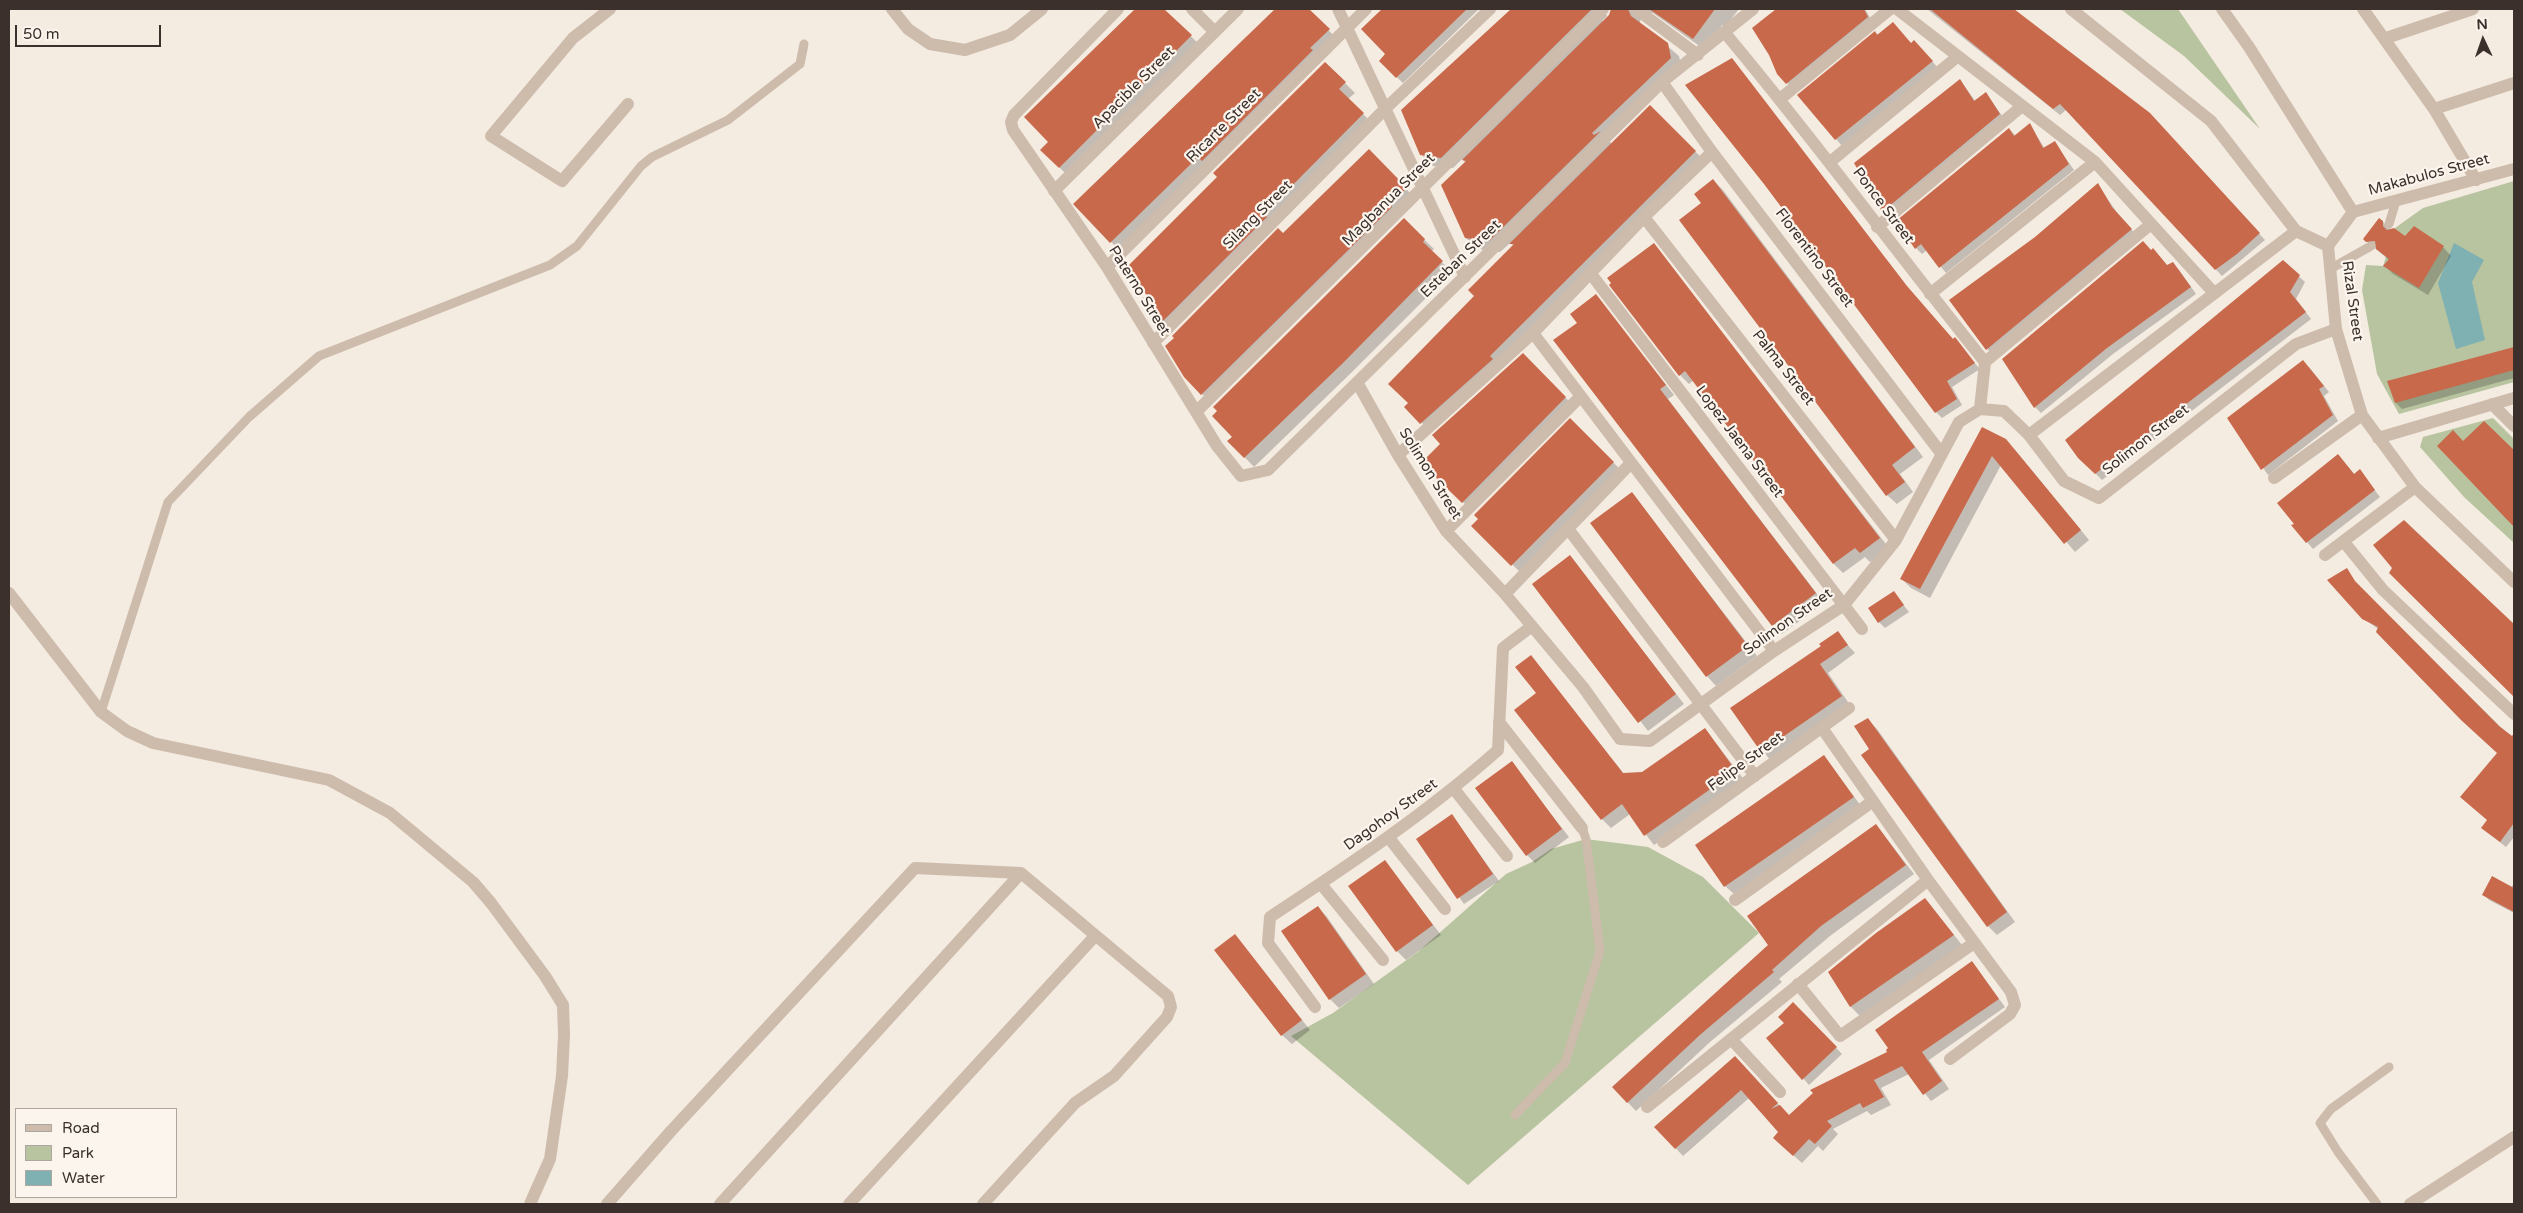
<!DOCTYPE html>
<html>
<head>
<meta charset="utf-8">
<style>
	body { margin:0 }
	#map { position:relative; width:2523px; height:1213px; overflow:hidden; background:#f4ebe1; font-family:"Varela Round",sans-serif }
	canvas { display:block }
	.frame { position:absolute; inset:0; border:10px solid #3b302b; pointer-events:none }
	.legend { position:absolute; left:15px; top:1108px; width:162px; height:90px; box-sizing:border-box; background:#fbf5ee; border:1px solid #aea6a0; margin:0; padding:6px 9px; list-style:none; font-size:15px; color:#3b302b }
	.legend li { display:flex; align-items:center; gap:10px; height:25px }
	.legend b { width:25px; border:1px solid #aea6a0 }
	.north { position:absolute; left:2458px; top:15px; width:50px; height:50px; -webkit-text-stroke:4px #fbf5ee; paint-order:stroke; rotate:357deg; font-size:14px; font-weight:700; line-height:20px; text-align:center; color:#3b302b }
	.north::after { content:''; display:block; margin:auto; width:18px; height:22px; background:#3b302b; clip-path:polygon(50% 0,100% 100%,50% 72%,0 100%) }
	.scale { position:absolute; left:15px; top:25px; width:146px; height:22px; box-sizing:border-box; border:2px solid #3b302b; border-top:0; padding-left:6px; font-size:15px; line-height:18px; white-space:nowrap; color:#3b302b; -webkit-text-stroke:4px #fbf5ee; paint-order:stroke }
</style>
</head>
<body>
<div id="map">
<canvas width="2523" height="1213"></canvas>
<div class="frame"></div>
<ul class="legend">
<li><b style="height:6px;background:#cdbbac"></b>Road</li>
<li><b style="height:14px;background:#b8c4a0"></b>Park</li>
<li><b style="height:14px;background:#7fb0b2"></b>Water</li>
</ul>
<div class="north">N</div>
<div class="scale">50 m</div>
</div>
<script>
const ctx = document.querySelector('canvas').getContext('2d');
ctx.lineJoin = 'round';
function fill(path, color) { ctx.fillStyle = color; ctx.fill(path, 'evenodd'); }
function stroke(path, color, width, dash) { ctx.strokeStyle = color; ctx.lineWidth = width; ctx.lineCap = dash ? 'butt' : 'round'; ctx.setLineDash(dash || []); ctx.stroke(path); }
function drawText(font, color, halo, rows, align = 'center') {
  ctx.font = font + ' "Varela Round",sans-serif'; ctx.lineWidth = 4.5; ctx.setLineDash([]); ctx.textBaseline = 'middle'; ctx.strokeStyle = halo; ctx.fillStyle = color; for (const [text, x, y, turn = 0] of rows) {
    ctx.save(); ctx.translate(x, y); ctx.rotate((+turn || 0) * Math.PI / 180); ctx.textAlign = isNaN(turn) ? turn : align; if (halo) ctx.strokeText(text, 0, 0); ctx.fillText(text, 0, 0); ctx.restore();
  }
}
fill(new Path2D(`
	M2120 9H2178L2260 129 2184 56Z
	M2514 181V382L2399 414 2377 374 2362 290 2366 265 2383 266 2395 228 2423 208Z
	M2493 418 2514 439V543L2464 497 2420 447 2423 437Z
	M1586 839 1648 847 1703 877 1759 933 1468 1185 1291 1036 1333 1013 1419 951 1506 874 1532 862 1551 849Z`), '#b8c4a0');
fill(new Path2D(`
	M2454 243 2484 260 2472 282 2485 340 2456 349 2438 283Z`), '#7fb0b2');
fill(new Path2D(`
	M1137 9H1163L1200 45 1069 177 1042 150 1050 142 1026 117Z
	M1276 9H1308L1338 40 1120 251 1075 204Z
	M1381 9H1479L1403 83 1380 61 1387 54Z
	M1513 9H1604L1607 16 1602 21 1607 26 1624 9H1739L1725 27 1722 25 1705 50 1653 13 1645 12 1641 15 1640 23 1679 56 1682 69 1608 140 1612 144 1650 107 1705 161 1431 432 1406 407 1514 246 1510 243 1500 252 1478 249 1466 238V163L1462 159 1453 168 1433 166 1421 154 1403 110Z
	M1778 9H1865L1873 23 1793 89 1778 73 1770 54 1754 29Z
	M1927 9H1966L1970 12 1973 9H2012L2149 114 2265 240 2222 276 2066 110 2060 115Z
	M1875 33 1920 47 1938 68 1842 146 1799 96Z
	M1732 59 1912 294 1980 369 1952 387 1962 405 1942 418 1936 412Z
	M1325 63 1355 93 1348 99 1372 123 1171 332 1141 302 1149 295 1219 177Z
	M1960 80 1976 102 1986 93 2005 120 1888 215 1882 209 1856 164Z
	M2030 125 2045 149 2055 143 2074 170 1946 273 1927 250 1922 254 1916 248 1898 222 2009 129 2016 136Z
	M1369 151 1415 198 1212 404 1185 377 1283 234Z
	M1713 180 1723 190 1923 457 1900 474 1913 492 1897 504 1887 495Z
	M2098 185 2118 214 2137 236 1993 356 1951 301 2036 238Z
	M1404 220 1434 249 1431 252 1452 272 1352 372 1254 467 1229 441Z
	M2383 222 2392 231 2406 238 2443 247 2451 256 2428 295 2393 274 2385 266 2389 260 2364 239Z
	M1654 245 1889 548 1870 562 1865 557 1843 573 1834 564 1694 380 1689 384 1680 375 1613 283Z
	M2283 262 2305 282 2296 299 2311 319 2102 480 2079 457Z
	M2167 266 2179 270 2196 294 2113 354 2041 413 2035 407Z
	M1596 296 1674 395 1668 399 1824 603 1782 634 1555 340 1578 323Z
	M2514 348V378L2402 409 2396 403 2388 382Z
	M1522 355 1575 407 1473 512 1423 463Z
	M2309 367 2329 392 2324 396 2338 421 2268 475 2229 418Z
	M1570 420 1623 472 1522 574 1473 526Z
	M2484 422 2514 452V525L2439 446 2463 443Z
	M1983 429 2015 450 2089 540 2075 552 2001 465 1930 598 1911 588 1902 579Z
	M2344 462 2355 475 2360 471 2380 497 2313 549 2293 526Z
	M1632 494 1757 656 1716 686 1707 676Z
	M2404 521 2514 626V695L2390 573 2394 568Z
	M1570 557 1684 704 1648 731 1534 584Z
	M2347 570 2360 589 2514 740V837L2506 847 2482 828 2488 820 2461 797 2499 754 2378 629 2363 618Z
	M1893 592 1909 612 1885 628 1879 622Z
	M1837 633 1855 653 1828 673 1850 705 1770 760 1732 708 1822 646Z
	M1531 657 1624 774H1642L1705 729 1745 781 1654 845 1630 814 1611 828 1602 819 1537 694Z
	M1868 720 1877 729 2015 922 1997 935 1988 926 1871 750Z
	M1824 756 1861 806 1734 894 1725 886Z
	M1511 763 1569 837 1535 863 1527 855Z
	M1452 816 1499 881 1464 904 1418 839Z
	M1876 825 1914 874 1830 936 1779 979 1782 982 1710 1042 1636 1111 1613 1087 1769 945Z
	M1385 862 1441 935 1406 960 1397 951Z
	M2514 883V913L2489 900 2484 895 2511 888Z
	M1925 899 1962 945 1860 1016 1851 1007 1829 972Z
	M1318 907 1327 917 1374 984 1339 1008 1330 999Z
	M1235 936 1310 1030 1292 1044 1282 1035Z
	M1972 962 2005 1007 1929 1060 1949 1089 1931 1101 1909 1074 1881 1088 1891 1105 1871 1115 1867 1111 1833 1129 1838 1134 1823 1151 1818 1146 1802 1163 1782 1145 1780 1132 1749 1098 1683 1156 1656 1127 1743 1065 1789 1116 1889 1053Z
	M1793 1003 1842 1054 1809 1085 1768 1038 1786 1024Z`), '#0003');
fill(new Path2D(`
	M1135 9H1164L1192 35 1059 168 1040 150 1048 142 1024 117Z
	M1275 9H1309L1330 29 1310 48 1313 50 1202 161 1198 157 1110 243 1073 204Z
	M1382 9H1467L1396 78 1379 61 1385 54 1361 29Z
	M1511 9H1592L1441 158 1420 155 1401 110Z
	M1611 9H1628L1631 16 1668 43 1671 58 1592 133 1594 135 1601 131 1489 241 1465 238 1441 185 1466 161 1462 160 1609 15Z
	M1649 9H1715L1693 39Z
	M1776 9H1864L1868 17 1786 84 1777 74 1769 55 1752 28Z
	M1930 9H2014L2150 113 2260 233 2237 254 2215 270 2060 104 2053 109Z
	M1893 22 1911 43 1914 40 1933 61 1835 140 1797 95 1875 31 1877 35Z
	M1732 58 1907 286 1953 339 1955 337 1975 363 1947 381 1957 399 1935 413 1764 184 1685 85Z
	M1325 62 1346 82 1339 89 1364 113 1264 214 1267 217 1160 324 1139 302 1147 295 1123 271 1217 177 1213 173Z
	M1960 79 1974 101 1986 92 2000 114 1887 208 1886 206 1881 210 1854 163Z
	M1650 105 1696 151 1490 356 1493 359 1420 424 1404 407 1408 403 1388 384 1474 296 1468 290 1514 244H1509Z
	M2030 123 2043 148 2055 141 2069 164 1939 268 1921 244 1915 249 1896 221 2009 128 2014 136Z
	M1369 149 1407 188 1390 204 1392 207 1201 395 1184 377 1165 346 1174 338 1172 336 1278 228 1283 233Z
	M1713 179 1915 447 1892 465 1905 482 1886 496 1679 220 1701 203 1694 194Z
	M2098 183 2112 207 2132 229 1986 350 1949 300 2035 237Z
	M1404 218 1425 239 1423 242 1443 261 1343 363 1244 458 1227 441 1232 437 1212 416 1217 411 1213 407Z
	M2379 218 2383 221V226L2387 230 2394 228 2405 236 2414 226 2444 246 2419 288 2383 266 2389 259 2376 249 2375 241 2366 242 2363 239Z
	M2143 241 2151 250 2153 248 2167 265 2173 262 2191 287 2107 348 2034 408 2002 359Z
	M1654 243 1880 538 1860 553 1855 548 1833 564 1685 371 1679 376 1609 285 1611 283 1607 278Z
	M2283 260 2300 275 2290 292 2306 312 2095 474 2078 458 2065 440Z
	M1596 294 1666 385 1660 389 1816 593 1772 626 1553 340 1577 323 1570 314Z
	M2514 347V370L2395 403 2387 381Z
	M1523 353 1566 397 1462 503 1421 463 1440 444 1432 435Z
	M2303 360 2324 386 2319 389 2333 415 2261 470 2227 418Z
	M1570 418 1614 462 1511 566 1471 526 1478 519 1474 515Z
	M2484 421 2514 450V527L2437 446 2453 430 2463 441Z
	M1982 427 2006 439 2081 530 2064 544 1992 456 1920 589 1900 579Z
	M2338 454 2354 474 2360 469 2375 490 2306 543 2291 525 2294 524 2277 503Z
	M1632 492 1748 646 1706 677 1590 523Z
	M2404 520 2514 624V697L2389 573 2392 568 2373 545Z
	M1570 555 1676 694 1638 723 1532 584Z
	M2347 568 2355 581 2499 726 2512 736 2514 733V823L2500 842 2481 828 2487 820 2460 797 2497 753 2461 720 2376 632 2378 627 2362 619 2327 580Z
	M1894 591 1904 605 1878 623 1868 608Z
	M1838 631 1848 645 1820 664 1842 696 1761 752 1730 708 1821 646 1819 644Z
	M1531 655 1623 773 1642 772 1705 728 1736 771 1644 836 1622 804 1601 820 1514 710 1536 693 1515 667Z
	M1868 718 2007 912 1987 927 1861 755 1869 749 1854 726Z
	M1824 755 1854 797 1724 887 1695 845Z
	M1512 761 1562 829 1526 856 1475 788Z
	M1452 814 1493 874 1457 899 1416 839Z
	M1876 824 1906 865 1821 926 1772 970 1774 972 1701 1034 1627 1103 1612 1087 1768 945 1747 916Z
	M1385 860 1433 925 1396 952 1348 886Z
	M2492 876 2514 888V912L2482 895Z
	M1925 898 1954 935 1850 1007 1828 972 1876 933Z
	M1318 906 1366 974 1329 1000 1281 931Z
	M1235 934 1302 1020 1281 1036 1214 950Z
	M1972 961 1999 999 1922 1052 1942 1081 1923 1095 1902 1066 1874 1080 1884 1097 1863 1108 1860 1103 1827 1121 1832 1126 1815 1144 1809 1139 1793 1156 1773 1138 1778 1132 1741 1090 1675 1149 1654 1127 1735 1056 1778 1103 1771 1109 1780 1105 1789 1115 1813 1093 1810 1090 1887 1052 1886 1050 1888 1048 1875 1030Z
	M1793 1002 1837 1047 1802 1080 1766 1038 1784 1023 1778 1017Z`), '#c8694b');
stroke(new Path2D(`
	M2389 224 2396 201
	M2330 269 2371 246
	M101 712 168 502 249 417 319 356 550 265 577 246 641 166 652 157 728 120 800 64 804 44
	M1515 1115 1565 1063 1600 951 1586 839 1582 828
	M2377 1204 2338 1152 2320 1123 2331 1109 2389 1067`), '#cdbbac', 9);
stroke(new Path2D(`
	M610 9 573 38 491 136 562 181 628 104
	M892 9 908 29 930 44 965 50 1010 35 1042 9
	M1118 9 1014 115 1011 122 1013 130 1107 267 1217 446 1241 476 1268 470 1662 82 1753 9
	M1192 9 1214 31
	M1338 9 1465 277
	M1636 9 1698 55
	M1897 9 2095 162 2214 293
	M2071 9 2211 121 2296 231 2328 246
	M2222 9 2249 47 2353 212
	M2363 9 2434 109 2476 180
	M1725 33C1815 140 1897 253 1985 362L1980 409
	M2386 38 2473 9
	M1662 82 1712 152 1941 453
	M1780 99 1890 9
	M2434 109 2514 83
	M1830 162 1957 57
	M1054 191 1238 9
	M2353 212 2328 246 2336 329 2362 415 2415 487 2514 582
	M2353 212 2514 169
	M1644 217 1896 540
	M1877 227 2021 107
	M1107 267 1366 9
	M1591 274 1862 629
	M1930 294 2095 162
	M1533 333 1774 651
	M1153 343 1385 109 1490 9
	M1985 362 2151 224
	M1358 384 1398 455 1446 531 1505 594 1583 687 1620 739 1650 741 1774 651 1844 605 1896 540 1959 422 1980 409 2004 411 2029 435 2064 481 2099 498 2296 344 2336 329
	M2492 404 2514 426
	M1196 412 1603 9
	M2029 435 2296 231
	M2378 438 2514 398
	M1398 455 1533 333 1644 217 1712 152
	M2274 478 2362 415
	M1569 530 1755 776
	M1446 531 1580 397
	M2344 542 2383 590 2514 714
	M2325 555 2415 487
	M9 593 101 712 127 731 153 743 329 780 390 813 473 882 491 903 545 976 563 1005 564 1035 562 1076 550 1159 530 1204
	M1505 594 1630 464
	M1499 722 1582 828
	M1822 728 1928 880 2011 992 2015 1005 2010 1014 1950 1059
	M1454 789 1507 856
	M1389 838 1445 909
	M1663 842 1849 708
	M1321 884 1383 960
	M1735 900 1873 801
	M1798 984 1840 1036 1974 943
	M1315 1007 1268 943 1270 917C1349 865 1427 813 1498 750L1503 648 1532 626
	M1731 1039 1780 1092
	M1647 1107 1928 880
	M607 1204 671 1131 915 868 1021 873 1168 996 1171 1007 1167 1017 1114 1076 1075 1103 983 1204
	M720 1204 1021 873
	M849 1204 1095 936
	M2410 1204 2514 1137`), '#cdbbac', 12);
drawText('15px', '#3b302b', '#fbf5ee', [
	["Apacible Street",1134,88,-45],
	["Ricarte Street",1224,126,-45],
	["Makabulos Street",2429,175,-15],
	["Magbanua Street",1389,200,-45],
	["Ponce Street",1883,206,53],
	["Silang Street",1258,215,-45],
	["Florentino Street",1814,258,53],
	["Esteban Street",1461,259,-44],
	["Paterno Street",1139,291,58],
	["Rizal Street",2352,301,82],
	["Palma Street",1783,368,52],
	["Solimon Street",2146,440,-38],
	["Lopez Jaena Street",1739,442,53],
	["Solimon Street",1430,474,58],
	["Solimon Street",1788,622,-35],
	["Felipe Street",1746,762,-36],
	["Dagohoy Street",1391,815,-36]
]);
</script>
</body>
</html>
